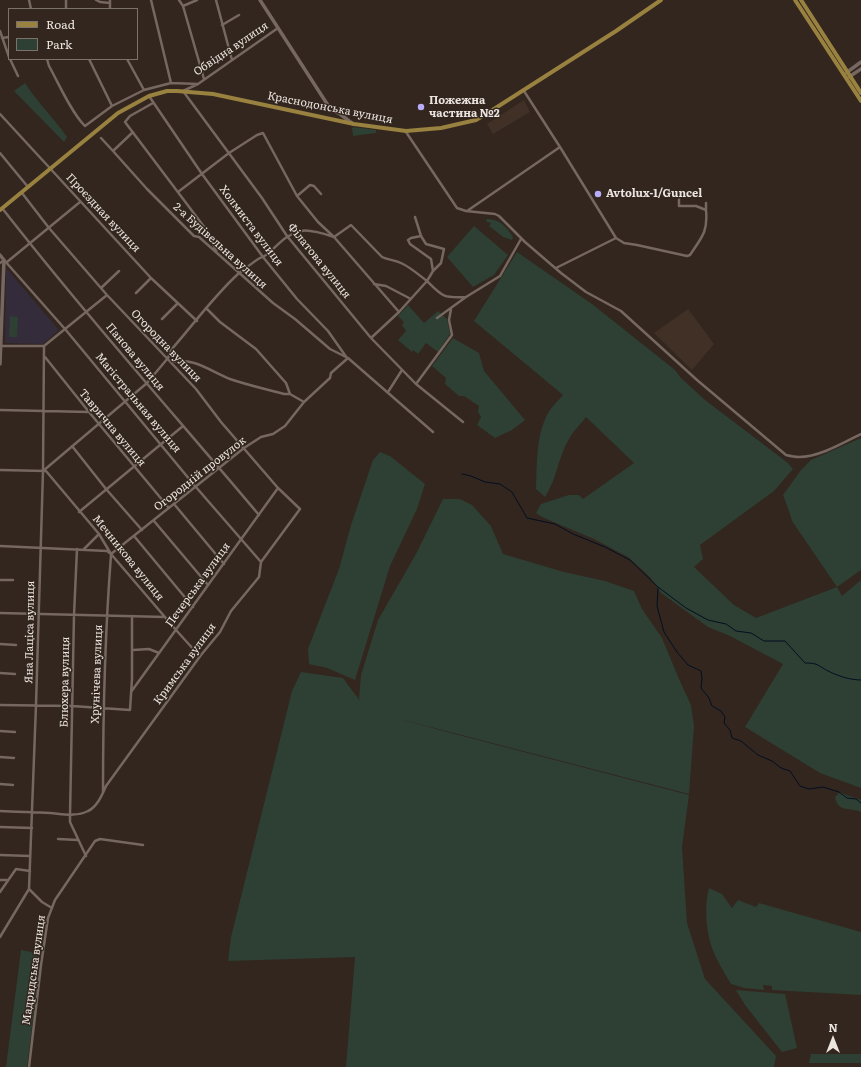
<!DOCTYPE html>
<html>
<head>
<meta charset="utf-8">
<style>
	body { margin:0 }
	#map { position:relative; width:861px; height:1067px; overflow:hidden; background:#32261f; font-family:Literata,serif }
	canvas { display:block }
	.legend { position:absolute; left:8px; top:8px; width:130px; height:52px; box-sizing:border-box; background:#32261f; border:1px solid #7c726c; margin:0; padding:5px 7px; list-style:none; font-size:12px; color:#ece4df }
	.legend li { display:flex; align-items:center; gap:8px; height:20px }
	.legend b { width:20px; border:1px solid #7c726c }
	.north { position:absolute; left:813px; top:1019px; width:40px; height:40px; -webkit-text-stroke:3px #32261f; paint-order:stroke; rotate:0deg; font-size:11px; font-weight:700; line-height:16px; text-align:center; color:#ece4df }
	.north::after { content:''; display:block; margin:auto; width:14px; height:18px; background:#ece4df; clip-path:polygon(50% 0,100% 100%,50% 72%,0 100%) }
</style>
</head>
<body>
<div id="map">
<canvas width="861" height="1067"></canvas>
<ul class="legend">
<li><b style="height:5px;background:#99813f"></b>Road</li>
<li><b style="height:11px;background:#2e3f33"></b>Park</li>
</ul>
<div class="north">N</div>
</div>
<script>
const ctx = document.querySelector('canvas').getContext('2d');
ctx.lineJoin = 'round';
function fill(path, color) { ctx.fillStyle = color; ctx.fill(path, 'evenodd'); }
function stroke(path, color, width, dash) { ctx.strokeStyle = color; ctx.lineWidth = width; ctx.lineCap = dash ? 'butt' : 'round'; ctx.setLineDash(dash || []); ctx.stroke(path); }
function drawText(font, color, halo, rows, align = 'center') {
  ctx.font = font + ' Literata,serif'; ctx.lineWidth = 3; ctx.setLineDash([]); ctx.textBaseline = 'middle'; ctx.strokeStyle = halo; ctx.fillStyle = color; for (const [text, x, y, turn = 0] of rows) {
    ctx.save(); ctx.translate(x, y); ctx.rotate((+turn || 0) * Math.PI / 180); ctx.textAlign = isNaN(turn) ? turn : align; if (halo) ctx.strokeText(text, 0, 0); ctx.fillText(text, 0, 0); ctx.restore();
  }
}
fill(new Path2D(`
	M524 100 530 112 493 134 487 124Z
	M688 309 714 344 692 370 654 333Z`), '#403026');
fill(new Path2D(`
	M6 268 59 330 43 344 5 343Z`), '#352c3b');
fill(new Path2D(`
	M25 83C37 102 54 118 67 137L64 142 14 91Z
	M354 127 376 130V133L353 136 352 128Z
	M486 219C499 218 507 227 513 237L512 240 503 237 489 226 491 223 487 222Z
	M474 226 508 255 494 275 473 287 447 257Z
	M517 252 592 304 675 370 681 378 705 400 788 463 793 469 774 491 700 545 703 559 694 567 734 605 756 618 837 587 792 521 789 511 783 495 801 470 811 460 861 438V570L837 587 842 596 861 580V788L820 773 745 727 783 664 730 636 708 627 661 593 650 577 628 557 594 539 542 517 536 513 541 504 569 495H579L583 499 634 463 586 417C581 424 573 431 569 439 558 457 557 479 545 497L536 489C537 464 536 437 547 415 551 407 558 401 563 395L474 321Z
	M408 305 424 323 438 311 447 319 450 334 438 352 426 343 418 354 413 350 412 352 398 340 406 331 402 325 404 322 398 316Z
	M10 316 18 317 17 337H9Z
	M453 338 479 353 484 371 525 420 512 430 495 438 477 425 481 417 478 412 479 406 464 396H459L445 384 446 378 432 366Z
	M380 452 390 456 425 484 417 509 390 566 355 680 327 668 309 664 308 649 339 569 351 525 373 460Z
	M443 499H460L472 505 491 526 503 554 564 572 605 581 634 591 642 609 662 638 679 679 691 705 694 726 689 794 396 718 451 733 689 795 682 847 687 923 705 979 776 1056 774 1067H346L355 957 228 961 231 937 292 691 301 672 343 678 360 701 359 699 361 675 378 620 416 554Z
	M840 792 846 795 861 800V812C850 807 838 813 835 797Z
	M709 888 722 894 732 908 738 900 756 907 759 903 861 932V995L772 990V986L763 985 764 990 744 988 731 984C724 972 715 958 711 945 706 929 704 904 709 888Z
	M21 950 41 954 27 1067H6Z
	M736 990 785 994 797 1048 782 1052 745 1005Z
	M811 1054H861V1063H809Z`), '#2e3f33');
stroke(new Path2D(`
	M462 474 471 476 485 482 500 484 512 492 527 518 555 524 573 534 605 547 630 560 658 587 686 608 708 620 726 624 736 631 751 633 764 641H785L805 663C818 663 817 665 828 671 838 676 850 680 861 680
	M658 588 657 606 664 632 677 652 688 665 701 671 702 678 701 688 709 698 712 706 721 711 725 717 724 723 730 730 732 738 741 741 758 755 772 761 781 768 790 771 800 786 809 789 823 787 839 792 847 798 856 799 861 803`), '#030f21', 1);
stroke(new Path2D(`
	M29 0 31 9
	M66 0V9
	M96 0 100 2 110 3
	M110 0V9
	M151 0 171 83
	M179 0 183 6 204 79
	M216 0 232 60
	M183 6 197 0
	M222 25 239 15
	M0 31 9 57
	M2 38 9 37
	M10 59 18 76
	M47 59 49 66C58 82 72 114 85 126L112 106 144 90 171 83 198 84 278 28
	M89 59 112 106
	M127 59 144 90
	M198 84 183 91 262 198 287 236 371 338 416 384 463 422
	M524 91 560 147 616 238 624 243 637 245 687 256 690 255C702 237 708 232 706 210L696 206H679V199
	M149 96 202 174 263 257 297 299 328 331 347 358
	M153 103 130 116 125 122 208 232 217 253
	M0 114 151 278 197 321
	M133 132 113 151 147 189 194 236 199 237 273 303 295 319 330 349 348 358 433 432
	M406 132 457 208 466 211 495 214 499 216 525 242 561 273 586 292 621 311 697 380 786 455C790 456 795 457 799 457 819 457 843 443 861 434
	M101 138 113 151
	M0 153 28 187
	M178 192 229 153 257 135 263 133 297 196 318 222 334 237 399 312
	M297 196 310 185 314 186 321 194
	M706 203V209
	M2 208C84 313 173 413 259 515
	M467 211 560 147
	M415 217 421 236 426 244 444 249 441 263 433 271 427 281C443 297 443 298 466 297
	M421 236 411 238 408 240 410 244 431 259 433 271
	M7 262 80 202
	M0 263 4 260 65 329 195 486 261 562
	M556 268 616 238
	M374 284 386 286 411 299
	M101 288 119 271
	M136 293 151 278
	M206 308 220 322 256 349 286 383 290 394
	M437 318 466 297 500 276 521 239
	M162 319 177 304
	M0 346H44
	M44 346 43 471 36 705 29 889 42 902 52 908
	M44 346 107 295
	M45 357 89 412 169 508
	M172 362C194 357 210 371 230 379 247 385 266 389 284 394H290L304 402
	M416 384 452 335 449 320 451 309
	M388 392 402 370
	M0 410 89 412
	M72 446 106 489 142 530
	M0 470 46 471 99 534 111 554 176 630 195 651 201 655
	M43 471 147 383 168 358 171 350C193 325 213 297 238 274 245 269 253 262 260 258 264 256 263 257 266 255 278 246 284 235 301 231 308 229 326 234 334 237L351 225 382 257C388 260 396 260 403 264 411 268 419 275 427 281L399 312 371 338
	M174 504 224 564
	M79 512 183 426
	M154 521 208 585
	M134 536 193 607
	M0 546 107 551 111 554 244 448 261 437 273 434 285 426 304 402 330 378 331 373 348 358
	M77 549 74 615 70 815V822L86 856
	M84 549 99 534
	M0 580H13
	M0 613 165 617
	M0 644 16 645
	M133 650 149 649 159 653
	M0 673 15 674
	M131 692 278 488
	M0 705 72 706 130 710 132 679V616
	M0 731 15 732
	M0 757 14 758
	M0 784 13 785
	M103 791C103 712 105 633 111 555
	M0 811C17 812 34 812 50 813 63 814 76 817 88 811 97 807 102 795 106 786L201 655 220 632 231 611 259 577 261 562 300 509 278 488 221 422 196 389 107 295 49 228 22 193
	M0 827 32 828
	M58 839 78 840
	M0 855 30 856
	M0 880H7
	M0 892 16 869 30 871
	M0 937 29 889
	M29 1067 41 965 48 918 55 900 95 841 100 839 143 845`), '#766860', 2.5);
stroke(new Path2D(`
	M260 0 331 110 340 114 353 124
	M846 73 861 62
	M849 77 861 69
	M0 255 4 260 0 364`), '#766860', 3.5);
stroke(new Path2D(`
	M795 0 861 101
	M801 0 861 93
	M0 210 118 113 149 96 167 91H177L213 94 354 124 406 131 441 128 476 120 494 109 616 31 661 0`), '#99813f', 4);
for (const [x, y, r, color] of [
	[421,107,4,"#b8abf7"],
	[598,194,4,"#b8abf7"]
]) { const dot = new Path2D(); dot.arc(x, y, r, 0, 2 * Math.PI); ctx.fillStyle = color; ctx.fill(dot); stroke(dot, '#32261f', 1.5); }
drawText('11px', '#ece4df', '#32261f', [
	["Обвідна вулиця",231,49,-34],
	["Краснодонська вулиця",330,108,11],
	["Проєздная вулиця",103,213,47],
	["Холмиста вулиця",251,226,53],
	["2-а Будівельна вулиця",220,246,42],
	["Філатова вулиця",319,261,51],
	["Огородна вулиця",166,346,46],
	["Панова вулиця",135,357,50],
	["Магістральная вулиця",138,403,50],
	["Таврична вулиця",112,428,50],
	["Огородній провулок",200,474,-38],
	["Мечникова вулиця",128,558,51],
	["Печерська вулиця",198,585,-54],
	["Яна Лаціса вулиця",30,632,-89],
	["Кримська вулиця",185,664,-54],
	["Хрунічева вулиця",97,674,-88],
	["Блюхера вулиця",65,682,-89],
	["Мадридська вулиця",34,970,-82]
]);
drawText('bold 11px', '#ece4df', '#32261f', [
	["Пожежна",429,101],
	["частина №2",429,114],
	["Avtolux-1/Guncel",606,194]
], 'left');
</script>
</body>
</html>
